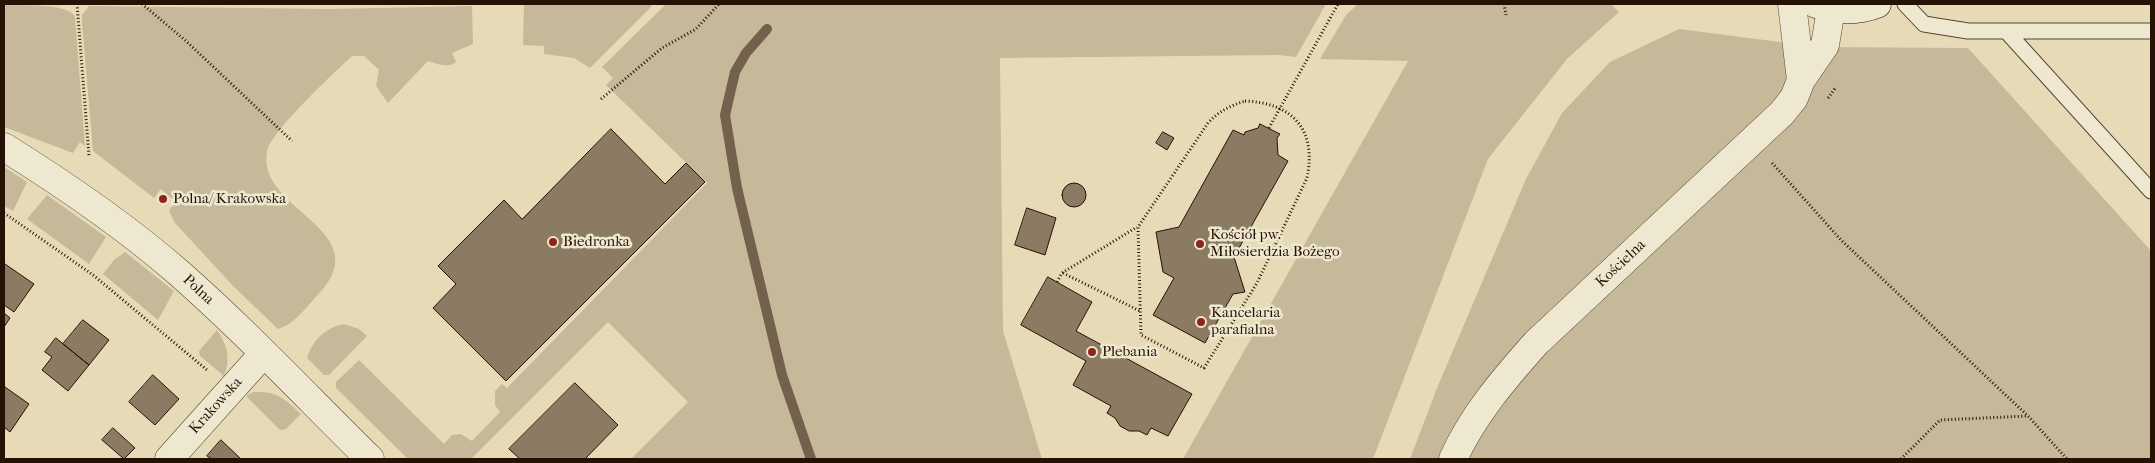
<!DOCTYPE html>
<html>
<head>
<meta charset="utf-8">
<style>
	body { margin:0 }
	#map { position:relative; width:2155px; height:463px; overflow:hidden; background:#e7dbb7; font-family:"IM FELL French Canon",serif }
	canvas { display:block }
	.frame { position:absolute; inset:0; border:5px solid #261205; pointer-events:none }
</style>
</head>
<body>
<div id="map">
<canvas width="2155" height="463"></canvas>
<div class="frame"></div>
</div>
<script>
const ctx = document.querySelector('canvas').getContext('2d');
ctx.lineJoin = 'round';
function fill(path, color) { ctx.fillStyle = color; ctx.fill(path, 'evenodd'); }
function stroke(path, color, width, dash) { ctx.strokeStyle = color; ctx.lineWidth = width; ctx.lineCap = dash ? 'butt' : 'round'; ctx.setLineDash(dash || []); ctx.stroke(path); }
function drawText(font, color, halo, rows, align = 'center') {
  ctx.font = font + ' "IM FELL French Canon",serif'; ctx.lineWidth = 5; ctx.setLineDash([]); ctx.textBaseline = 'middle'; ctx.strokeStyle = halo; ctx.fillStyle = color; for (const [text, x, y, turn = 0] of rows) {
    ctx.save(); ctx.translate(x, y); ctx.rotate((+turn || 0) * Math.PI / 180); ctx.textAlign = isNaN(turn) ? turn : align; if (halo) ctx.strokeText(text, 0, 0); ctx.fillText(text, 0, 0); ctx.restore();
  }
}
fill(new Path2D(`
	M524 4H651V7L590 68 574 58 544 54V46L523 45Z
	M666 4H1326L1296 57 1279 55 1000 58 1003 331 1042 459H631L688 402 608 322 471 459H408L336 388V382L359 360 444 444 452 435 461 434 472 441 500 412 495 405V391L502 384 507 388 707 183 606 85 613 78 602 67Z
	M1358 4H1611L1619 12 1567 59 1488 159 1373 459H1183L1408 61 1320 59 1346 15Z
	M4 5C19 6 68 2 75 17L85 146 80 142 73 153 4 127Z
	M89 6 330 9 472 6 473 44 452 53 456 62C447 69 438 64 428 61L388 103 376 86 379 70 364 56H352C334 73 270 132 267 152 256 212 384 230 315 298 304 310 293 325 278 329L234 287 175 223 169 211 175 201 161 189 154 198 93 151 82 22V15Z
	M1679 29 1819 47 1968 48 2151 251V459H1410L1437 388 1526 179 1562 113 1610 62Z
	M4 167 27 182 13 211 4 206Z
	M47 195 106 237 89 264 27 219Z
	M125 252 174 291 158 320 103 274 114 260Z
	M344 324 359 329 367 336 329 375H324L307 358C312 341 326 327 344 324Z
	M217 330C227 345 231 358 224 376L200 356 199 351Z
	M253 392C277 391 284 398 301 414L286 429 280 430 246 396Z`), '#c6b999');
stroke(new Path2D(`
	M767 29 746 53 735 72 725 115 737 188 782 375 811 459`), '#72624b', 10);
const building = new Path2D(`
	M1260 124 1280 134 1277 138 1278 155 1288 161 1234 257 1245 292 1233 294 1205 343 1153 315 1174 278 1163 272 1156 232 1179 227 1233 130 1244 135 1245 132 1258 128Z
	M611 129 665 184 686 163 705 182 506 381 433 308 456 284 438 266 504 200 522 219Z
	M1163 132 1174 138 1167 150 1156 143Z
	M1062 195a12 12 0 1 1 24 0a12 12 0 1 1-24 0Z
	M1027 208 1056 218 1045 255 1015 245Z
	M5 264 34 284 14 312 4 305V266Z
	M1048 277 1092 302 1076 331 1192 394 1168 436 1151 428 1147 435 1139 431H1129L1120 426 1115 418 1107 413 1111 406 1073 385 1086 361 1021 325Z
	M4 313 10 318 4 327Z
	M83 320 109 340 89 365 63 344Z
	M56 338 89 365 68 391 42 370 52 357 45 352Z
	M153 375 179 399 155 425 129 402Z
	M575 383 618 425 585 459H520L509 449Z
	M5 387 29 404 10 432 4 427Z
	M113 428 135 448 124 459 102 440Z
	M221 440 241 459H212L207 456Z`);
fill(building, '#8a7b62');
stroke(building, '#261205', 1);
const lane = new Path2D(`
	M1905 4 1924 24 1968 31H2151
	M2007 32 2151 191`);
const street = new Path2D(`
	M1792 4 1801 80
	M4 147C65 185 125 226 179 273 246 332 307 397 370 459
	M169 459 264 353
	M1453 459C1473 415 1504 379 1536 343L1782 113 1794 98 1801 80 1825 45 1831 9`);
const secondary = new Path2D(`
	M1816 4C1837 11 1856 12 1877 4`);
stroke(lane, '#564432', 17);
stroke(street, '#564432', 29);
stroke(secondary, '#261205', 29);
stroke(new Path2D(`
	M77 4 89 156
	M142 4 186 41 292 141
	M1504 4 1506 15
	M1828 98 1836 87
	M601 99 662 48 696 29 719 4
	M1245 101C1293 103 1317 130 1307 178L1257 283 1204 368 1141 335 1138 227 1208 123C1219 111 1230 106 1245 101Z
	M1269 128 1338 4
	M1772 163 1841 240 2028 416 2067 459
	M4 213 93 275 207 370
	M1063 273 1140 311
	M1057 282 1062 273 1137 227
	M1901 459 1940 420 2027 416`), '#261205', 3, [1, 2.5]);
stroke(lane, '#efe8d0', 15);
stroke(street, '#efe8d0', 28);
stroke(secondary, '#efe8d0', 28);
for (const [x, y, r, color] of [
	[163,199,5,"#8f2418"],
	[553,242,5,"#8f2418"],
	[1200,244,5,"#8f2418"],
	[1201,322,5,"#8f2418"],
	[1092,352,5,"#8f2418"]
]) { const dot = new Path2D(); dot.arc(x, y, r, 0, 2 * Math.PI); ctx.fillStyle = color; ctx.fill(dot); stroke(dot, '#efe8d0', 2); }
drawText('15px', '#261205', '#efe8d0', [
	["Polna/ Krakowska",173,199],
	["Kościół pw.",1210,235],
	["Miłosierdzia Bożego",1210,252],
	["Biedronka",563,242],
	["Kancelaria",1211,313],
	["parafialna",1211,330],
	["Plebania",1102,352]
], 'left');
drawText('15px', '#261205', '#efe8d0', [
	["Kościelna",1621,264,-43],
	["Polna",198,290,43],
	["Krakowska",216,406,-48]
]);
</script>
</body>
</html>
